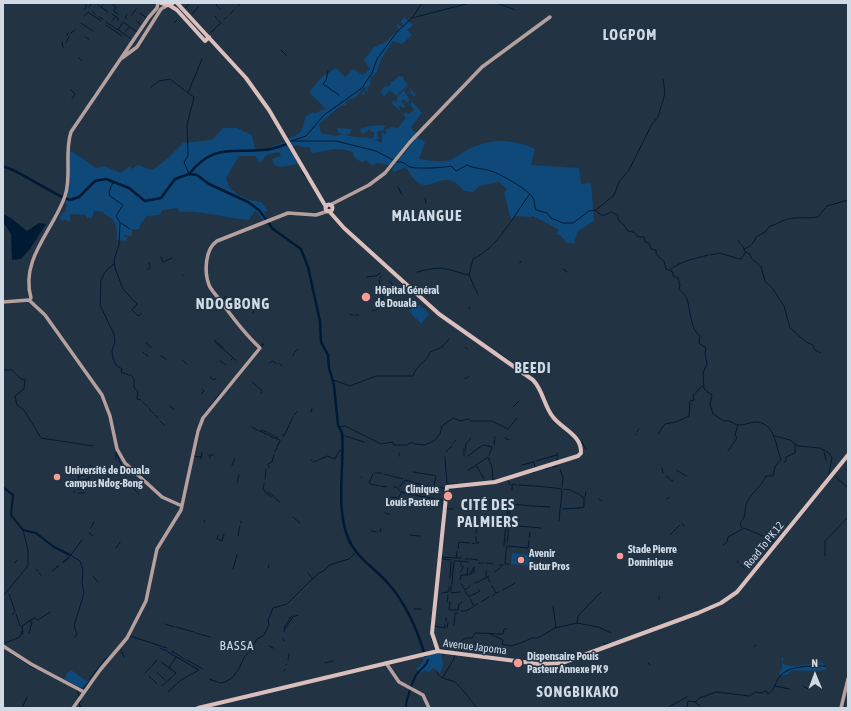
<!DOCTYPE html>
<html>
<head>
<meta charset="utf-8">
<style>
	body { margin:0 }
	#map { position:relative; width:851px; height:711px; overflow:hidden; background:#234; font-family:"Asap Condensed",sans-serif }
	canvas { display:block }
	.frame { position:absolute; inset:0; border:4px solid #cfdae5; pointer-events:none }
	.north { position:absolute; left:795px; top:655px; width:40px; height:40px; -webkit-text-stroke:3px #234; paint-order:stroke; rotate:359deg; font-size:11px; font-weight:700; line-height:16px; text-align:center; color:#cfdae5 }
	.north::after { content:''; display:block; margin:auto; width:14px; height:18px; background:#cfdae5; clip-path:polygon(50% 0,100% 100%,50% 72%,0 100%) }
</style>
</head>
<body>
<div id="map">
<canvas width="851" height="711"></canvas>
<div class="frame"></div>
<div class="north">N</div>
</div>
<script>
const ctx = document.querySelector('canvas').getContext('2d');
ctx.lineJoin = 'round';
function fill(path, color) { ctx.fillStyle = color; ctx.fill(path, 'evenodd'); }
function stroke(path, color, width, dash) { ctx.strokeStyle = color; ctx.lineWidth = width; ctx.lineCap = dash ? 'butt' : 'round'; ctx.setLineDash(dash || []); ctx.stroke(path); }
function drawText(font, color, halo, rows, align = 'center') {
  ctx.font = font + ' "Asap Condensed",sans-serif'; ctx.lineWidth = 3; ctx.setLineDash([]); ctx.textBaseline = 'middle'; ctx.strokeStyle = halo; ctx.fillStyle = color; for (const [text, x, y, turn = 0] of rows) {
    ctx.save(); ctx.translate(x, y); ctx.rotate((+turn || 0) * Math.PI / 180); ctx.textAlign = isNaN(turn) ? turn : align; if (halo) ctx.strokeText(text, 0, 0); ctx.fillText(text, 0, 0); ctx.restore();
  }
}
fill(new Path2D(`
	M404 17 413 25 407 30 412 35 402 44 393 41C387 50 378 62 377 72L371 77 370 85 367 88 369 94 366 90 364 92 365 95 361 94 366 89 364 87 355 98 353 99 352 98 345 102 346 105 340 106 331 114 329 113 330 115 319 124 321 133 336 136 342 134 338 132 337 128 352 129 350 134H345C353 138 361 138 368 137L369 139 374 137V132H371L370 128 364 134 361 133 360 129 370 126 385 125 384 130 377 132 379 138 375 140 382 143V132L386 135V129H389L391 127 398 128 406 118 401 112 404 114 406 112 409 114 414 110 410 104 412 101 422 113 411 127 416 134 408 141 390 165 375 163 373 166 366 160 363 162C358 161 353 157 353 152 335 147 331 150 314 153L311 152 310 147H302L298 145 291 147 287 139C301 134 303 132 305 117L313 112 315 113 325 109 328 111 309 92 322 77 336 68 345 77 353 69 363 75 370 69 364 60 373 48 387 41 399 29 396 25 398 24 402 27 403 25 401 21Z
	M399 76 404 77 403 79 408 84 396 96 390 90 384 96 380 92 385 86 388 87 391 84 390 81 392 82Z
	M407 87 410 88 416 95 414 97 410 92 411 90 408 87 404 91 410 100 408 103 403 99 401 101 405 106 403 108 399 105 400 111 391 103 394 100 397 103V97Z
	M223 128H237L252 135 255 149H264L285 142 298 164 281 167 274 165 272 159 281 156 279 152 267 155 260 163 255 156H239L226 178C229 194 246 200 261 202L268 211 264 212 268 220 264 221 255 210 249 220C226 218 201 210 179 212L178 208 162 210 160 215 147 216 141 223 139 229H132V236L124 235V237H127V241L117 240C116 225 118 221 104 214V212L94 211 92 218H87L86 215 70 214V221L68 222 66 219 63 221 59 218 62 213 65 212 67 204 65 202 69 181 68 152H73L96 168 104 166 121 173 130 166 132 169 138 165 152 170 167 159 183 143 212 140Z
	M417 137 425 142 419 159C428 160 441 163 450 160 457 157 463 152 469 149 493 138 511 139 535 149L531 165 579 168 581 184 591 183 594 221 578 231 574 243H567L561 236 556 234 559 230 533 216 531 217 516 216 512 220C508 214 507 201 504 193L507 189 499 182 479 186 473 192 464 191C461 188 458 184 454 182 436 172 425 203 406 167L394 172 392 169Z
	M414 305H420L429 314 421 324 409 311Z
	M512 553 531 555 530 566 511 564Z
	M441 652 443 664 440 673 433 668 429 672 424 671 421 673 416 669 424 661 422 656Z
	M782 657 784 658 782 663C790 669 810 665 819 661L824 664 826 669C818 673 801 669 790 671L788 674 781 676 779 674 782 668Z
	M71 670 88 682 83 687H80L64 679 67 673Z`), '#0e4979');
fill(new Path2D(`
	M3 214 11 218 27 231 39 223 46 224 30 249 21 259 12 260 11 234 3 222Z`), '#001a34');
stroke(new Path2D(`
	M84 3 87 6 84 10
	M96 3 97 4
	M111 3 116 7 114 11 115 12
	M497 3C499 4 511 8 515 10
	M216 4 217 6
	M98 5 108 12
	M102 6 103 4
	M238 6 241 3
	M89 7 92 3
	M218 7 220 9
	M185 8 190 3
	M93 12 96 15
	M115 12 118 14
	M140 13 147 18
	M112 14 118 18V21
	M192 14 198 7
	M230 14 234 10
	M84 16 88 12 101 21
	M131 16 136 9
	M215 16 216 18
	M99 17 103 19
	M412 18 470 3
	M127 19 125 18 127 14
	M224 19 227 17
	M218 20 220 22
	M112 21 115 17
	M137 21 141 25
	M106 22 118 30 123 22 129 26
	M81 23 93 31
	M174 23 177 20
	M106 25 122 36
	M130 27 137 32
	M215 28 221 23
	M119 30 131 39
	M126 31 129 27
	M211 32 215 29
	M71 33 75 30
	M67 35 68 33
	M85 37 89 39
	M62 42 63 47
	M66 43 69 36
	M281 50 284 53
	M285 54 287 56
	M79 58 82 61
	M328 71 326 80 323 84 339 95
	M151 87 159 81 170 79 188 93
	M71 90 75 94 72 99
	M92 97 94 94
	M291 141H336L376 151 393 160
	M291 141 306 136 324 115 362 88 372 73 377 59 397 32 412 18 422 3
	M396 161C397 162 399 162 401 162 404 162 407 166 410 167 416 169 444 168 451 166L456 171 467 165C475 169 482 168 491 171 500 174 528 189 533 198 535 201 534 206 536 210L547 213 551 218 563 223H573L589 211 596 210 614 195 619 182 629 170 652 124 658 117 665 93 663 79
	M302 173 306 177
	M189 174 184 162 188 156 187 125 194 97 188 93 202 59
	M113 182 109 192 110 196 123 205 116 216 120 222 119 245 114 260 115 268 123 289 137 304 132 310 138 316 141 314
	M398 187 402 195
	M425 198 426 203
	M596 211 603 216 611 212 618 215V220L623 224 628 231 633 232 639 237H644L645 242 649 243 651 249 656 250V254L664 261 666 269 673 272V276L678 278 680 285 679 289C681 292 686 296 687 299 690 309 691 331 700 336L699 343 706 348 705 353 707 364 703 373 704 389 712 395 710 404 713 414 724 421C731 419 733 425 739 425 744 425 749 423 754 422 775 421 775 445 781 459L775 467 773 476H766C762 486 752 492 747 502 744 509 747 516 740 523L742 528
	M121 223 130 229
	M739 240V242L743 246 745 252 750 254 751 258 761 267 765 281 773 289 784 306 790 328 806 342 813 345 815 350 821 353
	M744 249C750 247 754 243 756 237L765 232 770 226C776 225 779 222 785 220 796 216 806 219 818 217L827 206 848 200
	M710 255 720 253 739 259 742 258 745 253
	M161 257 163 262 172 258
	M149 263 150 267
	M520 263 521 261
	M114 264 105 272 101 280 100 305 114 334 115 342 112 351 113 359 116 365 122 369 121 372C132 377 135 373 134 387L138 392 137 399 141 400
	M563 269 567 272
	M147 270 150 268
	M670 270C680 261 694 259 708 255
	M417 272C445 265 443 269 469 275
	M183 275V276
	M376 276 380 273
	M367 277 375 276
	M380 278 381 276
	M379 280 383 300
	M389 281 399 290
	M478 295 469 275 473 259C498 247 513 217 529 195
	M223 299 226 296
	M469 309 470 307
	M372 311 378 309 380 304
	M253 313 255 308
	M349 314 353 315
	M355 315H359
	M214 340 223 347
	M215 342 229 354
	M146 343 152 348
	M260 347 263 343
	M465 347 467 349
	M261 348 264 344
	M143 352 144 353
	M498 352 510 361
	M294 353 298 349
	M145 354 148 356
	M230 355 233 358 231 360
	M161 356 166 359
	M293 356 294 354
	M234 359 236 360
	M182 360 187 364
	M220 361 226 365
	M269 363 273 361 277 364
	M279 363 282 366
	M3 370H12L20 378 25 380 24 389 15 396 17 405 24 410 41 438 93 446
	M210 377 214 380 216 378
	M468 377 469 376
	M465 378H467
	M333 380 350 386 376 376H413C415 367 427 362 430 352L442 347 449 339
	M252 382 262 391
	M261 393 262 392
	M201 394 204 391 202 389
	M143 402 147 406
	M170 406 174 409
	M210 406 223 390
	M513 407 519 401
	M149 408 151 411
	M152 412 153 413
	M311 412 312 408
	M204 414 207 410
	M155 415 158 418
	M294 415 297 412
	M160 421 164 425
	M252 427 259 431
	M339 427 345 426 381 444 393 442 394 445H407L412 442 414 444 425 445 434 441 440 434 442 426 453 418 460 421 468 419 471 421H492L508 429 517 418
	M261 430 267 432
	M260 431 266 434
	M637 432 639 429
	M269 433 278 438
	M267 434 272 437
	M658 434 665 424 676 422 689 416 690 401 694 400 693 396 699 389 703 386
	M342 435 364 442
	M635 435 636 434
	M195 436 197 429
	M283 436V434
	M284 436 293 417
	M775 436 790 440 798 446 820 448 829 453 832 458 829 473
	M272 437 280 440
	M505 438 509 440
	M582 442 586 449
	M453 443 456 440
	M494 445 495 437
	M277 447 280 441
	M463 449 464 450
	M464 451V456
	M465 451 466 444 471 438
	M728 451 737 438 735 435 738 425
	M275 452 277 448
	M446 452 452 446
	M824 452 826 460
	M399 453V456
	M193 456 201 457
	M468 456 483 445 492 447 489 455
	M445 457 447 484H458
	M210 458 209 455H213
	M201 459 202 452
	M311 460 313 462
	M557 460V453
	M536 461 557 455
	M314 462 327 456 335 459 339 451 343 450
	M534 462 535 468
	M784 462 786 461V457L795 453V445
	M90 465 91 468
	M232 465 235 459
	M522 465 533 462
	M553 467 557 466
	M269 468 268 464 272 462 274 455
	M662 468 663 473
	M117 469 121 468
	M545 469 549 468
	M560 469 563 478 562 487
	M468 470 475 466
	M677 470V471
	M678 471 686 476
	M413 472 432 475
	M375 473H381
	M531 473 535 472
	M93 474 102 473
	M113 474 117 473 122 467 116 452V459
	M384 474 403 479
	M141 475 147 480
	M433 475 436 476 434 485
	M666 476 670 479
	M835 476 848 488
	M89 477V479L79 480 78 476 92 474
	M361 477 362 478
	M265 479 266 469
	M484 479 476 465 488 457 492 467 493 480
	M126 480 130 485
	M507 480 509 482 510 485
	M671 480 673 481
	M74 483V479
	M237 483 239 475
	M369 483 373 474
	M415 483 424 485
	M264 484 263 489 265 490
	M370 484 374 485
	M151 485 154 488
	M375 485 379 486
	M518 485 534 486
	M74 486V487
	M381 486 387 487
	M400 486 405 480 413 482
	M426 486 444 488V492
	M535 486 555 488
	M78 487H80
	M81 487 83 486V483
	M132 487 139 494
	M394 487H397
	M398 488 399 490
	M556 488 561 489
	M78 489H81
	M81 489H85
	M564 489 571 490
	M512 490V484L516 485
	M74 491V492
	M264 491 271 497
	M572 491 579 494
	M268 492 280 502
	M401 492 412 495
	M78 493H81
	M82 493H85
	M414 495 442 500
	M391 497 397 498
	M585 497 586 492
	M398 498 401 493
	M511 498V504L532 506
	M599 499 602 501
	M667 499 669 497
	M561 502 562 489
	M443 505V501
	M533 506 550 507
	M578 508 584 507V498L580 495
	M447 509H453
	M560 509 561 503
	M563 509 578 508
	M510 512V506
	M385 513 389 514
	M293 517 300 523
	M442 519 443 506
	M241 521V523
	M559 521 560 510
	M204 522 205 520
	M682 523 684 526
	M506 525 508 505
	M509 525 510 513
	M516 526 530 527
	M531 527 541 528
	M91 528 94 522
	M239 530 240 526
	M372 531 376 532
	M380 532 381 528
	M505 532 506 527
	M89 533 93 536
	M476 533 477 523
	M508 533V526
	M218 535 217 539 222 541 224 534
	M410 535 420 536
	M670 535 680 525
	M238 536 239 531
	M476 537V543H479
	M529 538 530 532
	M472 543 475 544
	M507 543 508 534
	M119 544 120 542
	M723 545 727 542 728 537 744 528 774 541
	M504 546 505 533
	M507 546 528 548 529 541
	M116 548 118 545
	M458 549 459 542 469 543
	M457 551 456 558H461
	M506 551 507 547
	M506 552 505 564H509
	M70 555 80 561 83 570 82 584 84 593 74 626 77 634 75 637
	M71 555 82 540
	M825 556V541L848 517
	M441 557 455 558
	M442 559 451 560
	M465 559H469
	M470 559 478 560
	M455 561H460
	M461 561 468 562
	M737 561 738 563
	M63 562 70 556
	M15 563 17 560
	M63 563 69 558
	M479 563H484
	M486 563 493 564
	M461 565V562
	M499 565H503
	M740 565 741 566
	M742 566 744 568
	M56 567 57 566
	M268 568 269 565
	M36 569 38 571
	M233 569 237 555
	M453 570 454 561
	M462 570 463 566
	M52 571 59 566
	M460 572 461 571
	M495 572 502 566
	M39 573 41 575
	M308 573 313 579
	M471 573 473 568
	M467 575 468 568
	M93 576 98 582
	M486 577V571
	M450 578 451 562
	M488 578 490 582
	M460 580 461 575H468L474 572V567
	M478 582 489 576
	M475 583 477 582
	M452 584 453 570
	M461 584 465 590 470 586
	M492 586 493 588
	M494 589 496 593 499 592
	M503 590 515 583
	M449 591V587
	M451 591V586
	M465 591 469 597 480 591 478 589
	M442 593 448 592
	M451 593 460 592
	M9 594 15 611 12 615
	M3 596 28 566V550L23 530
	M493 596 495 594
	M659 596V600
	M470 599 474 606 478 604
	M447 602 448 595
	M450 602 449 610H458L459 604 462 602
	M481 602 489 597
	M553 606 556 628
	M414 609H421
	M461 611H466L473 607
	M16 614 20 626
	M289 619 292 616
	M446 621V618
	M577 623 578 616 601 592
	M165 624 174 627
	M454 625 455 613H458
	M434 626 445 628V624
	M176 627 194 632
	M447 628 448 623
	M285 629 293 617 298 615
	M284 632 285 626 289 620
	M29 633 32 622 29 621
	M196 633 210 637
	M488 633 503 640 502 644 510 646 521 643 532 638H538L555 628 577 623 598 627 611 633
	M23 634 22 626 34 618 38 620 50 612
	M130 636 167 648
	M431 636 433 643
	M283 639 284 641
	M475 642 476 647
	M5 643 20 637 22 631
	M604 643 605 645
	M606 644 611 643
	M269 646 273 648
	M754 647 756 645
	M160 648 167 651
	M441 649 447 650
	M121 650 124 657
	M455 651C460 642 461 637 472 638L475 633 503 634 504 629H507
	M9 652 35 669
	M168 652 199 670 181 680 168 692
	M173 653 172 651 184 659
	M289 654V655
	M187 660 203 669
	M288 660 289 655
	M161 662 176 673 174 675
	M325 663 333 661
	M648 663 650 665
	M286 665 287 664
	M152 666 157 660
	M169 668 176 657
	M284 671 285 669
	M157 672 166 681
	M437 672C440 680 449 679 455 682 458 684 476 706 477 708
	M145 673 151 667
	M149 676 151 678
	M443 677 454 659 455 654
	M90 679 106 658
	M152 679 157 684
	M209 679 220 683 225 682 232 678 239 669 244 657 250 651 257 639 264 635 269 625 268 619 270 616 273 608 287 604 308 583 319 573 324 571 329 565 349 559 355 553
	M162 686 173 676
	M775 686 789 689
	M803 686 808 689
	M83 689 89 682
	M77 690 79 696
	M696 703 700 706
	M79 704 82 708
	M22 708 27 697
	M80 708 79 702H81
	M667 708 687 697
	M685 708 687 707 688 701 696 702 699 698 716 692 750 696 755 692 760 693 766 691 768 694C775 690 775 682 780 676 789 665 812 666 825 666`), '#001a34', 1);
stroke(new Path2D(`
	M3 487 13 495 11 515 23 530 36 533 54 547 70 555
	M406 708C405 702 413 681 416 675 420 669 426 667 428 660`), '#001a34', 2);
stroke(new Path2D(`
	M3 167C11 165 56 197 70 200L79 197 95 181 106 179 129 188 145 201 161 198 175 179 189 174 197 175 209 184 248 202 259 210 273 229 301 249 308 267 320 321 321 342 328 355 329 368 334 385 338 425C339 428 341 429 342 433 345 467 335 505 348 538 356 557 372 566 386 581 404 600 418 630 425 656
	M189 174C213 144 230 153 262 150 270 150 279 147 287 144`), '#001a34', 2.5);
stroke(new Path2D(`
	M122 58 137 47 161 9 168 5
	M330 205 369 185 385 173 410 142 482 67 550 17
	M31 298C20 259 53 231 65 196 72 176 64 153 71 132L149 17 157 8 158 3
	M30 301 45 315 102 395 110 416 117 449 125 463 162 497 182 506
	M3 302 29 300
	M3 646 31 664 84 692
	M386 663 399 682 423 695 429 708
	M73 708 100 670 127 638 146 601 157 549 181 510 198 431 203 418 260 348C245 334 232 317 220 300 216 295 211 290 209 285 204 272 205 249 217 241L288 213 316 215 328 211
	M841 708 848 679`), '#b6a09e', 3.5);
stroke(new Path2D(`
	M161 3 168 5 173 3
	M177 3 246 78 269 110 326 207
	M169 5 177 10 205 41 209 37
	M325.5 208a3.5 3.5 0 1 1 7 0a3.5 3.5 0 1 1-7 0Z
	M329 211 344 228 439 314 533 380C543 390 544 406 553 417 562 429 582 435 581 453L578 456 495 482 447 487 432 633 438 651
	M198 708 438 651 539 664 562 663 698 613 721 603 737 592 848 455`), '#dbbfbc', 4);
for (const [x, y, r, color] of [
	[366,297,5,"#f59c93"],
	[57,477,4,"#f59c93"],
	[448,496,5,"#f59c93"],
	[620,556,4,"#f59c93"],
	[521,560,4,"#f59c93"],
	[518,663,5,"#f59c93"]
]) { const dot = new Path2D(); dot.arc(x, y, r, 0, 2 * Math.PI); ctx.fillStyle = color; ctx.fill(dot); stroke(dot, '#234', 1.5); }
drawText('bold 11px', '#cfdae5', '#234', [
	["Hôpital Général",375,291],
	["de Douala",375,304],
	["Université de Douala",65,471],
	["campus Ndog-Bong",65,484],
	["Clinique",439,490,"right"],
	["Louis Pasteur",439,503,"right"],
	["Stade Pierre",628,550],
	["Dominique",628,563],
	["Avenir",529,554],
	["Futur Pros",529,567],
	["Dispensaire Pouis",527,657],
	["Pasteur Annexe PK 9",527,670]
], 'left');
drawText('11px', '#cfdae5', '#234', [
	["Road To PK 12",764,545,-51],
	["Avenue Japoma",475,647,7]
]);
ctx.letterSpacing = '1px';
drawText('13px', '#cfdae5', '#234', [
	["BASSA",237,646]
]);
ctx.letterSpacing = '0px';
ctx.letterSpacing = '1px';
drawText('bold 15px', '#cfdae5', '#234', [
	["LOGPOM",630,35],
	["MALANGUE",427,216],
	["NDOGBONG",233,304],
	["BEEDI",533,368],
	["CITÉ DES",488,505],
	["PALMIERS",488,522],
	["SONGBIKAKO",578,692]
]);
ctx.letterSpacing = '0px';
</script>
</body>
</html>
